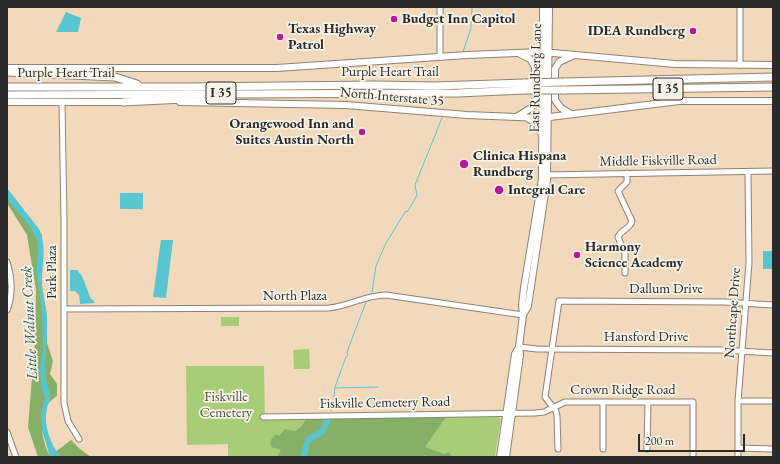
<!DOCTYPE html>
<html>
<head>
<meta charset="utf-8">
<style>
	body { margin:0 }
	#map { position:relative; width:780px; height:464px; overflow:hidden; background:#f3d9bb; font-family:"EB Garamond",serif }
	canvas { display:block }
	.frame { position:absolute; inset:0; border:8px solid #2b2b2b; pointer-events:none }
	.scale { position:absolute; left:638px; top:434px; width:107px; height:18px; box-sizing:border-box; border:2px solid #2b2b2b; border-top:0; padding-left:5px; font-size:12px; line-height:14px; white-space:nowrap; color:#2b2b2b; -webkit-text-stroke:3px #f7f3e8; paint-order:stroke }
</style>
</head>
<body>
<div id="map">
<canvas width="780" height="464"></canvas>
<div class="frame"></div>
<div class="scale">200 m</div>
</div>
<script>
const ctx = document.querySelector('canvas').getContext('2d');
ctx.lineJoin = 'round';
function fill(path, color) { ctx.fillStyle = color; ctx.fill(path, 'evenodd'); }
function stroke(path, color, width, dash) { ctx.strokeStyle = color; ctx.lineWidth = width; ctx.lineCap = dash ? 'butt' : 'round'; ctx.setLineDash(dash || []); ctx.stroke(path); }
function drawText(font, color, halo, rows, align = 'center') {
  ctx.font = font + ' "EB Garamond",serif'; ctx.lineWidth = 3.5; ctx.setLineDash([]); ctx.textBaseline = 'middle'; ctx.strokeStyle = halo; ctx.fillStyle = color; for (const [text, x, y, turn = 0] of rows) {
    ctx.save(); ctx.translate(x, y); ctx.rotate((+turn || 0) * Math.PI / 180); ctx.textAlign = isNaN(turn) ? turn : align; if (halo) ctx.strokeText(text, 0, 0); ctx.fillText(text, 0, 0); ctx.restore();
  }
}
fill(new Path2D(`
	M221 317H239V326H221Z
	M309 349 310 369H294L293 350Z
	M186 366H264L265 419 497 416 501 419 495 457H228V444L187 445Z`), '#a8cd77');
fill(new Path2D(`
	M7 190 42 235V286L47 316V343L53 361 50 374 57 384V396C54 398 50 401 48 404 38 417 42 443 50 456L71 440 80 449 91 457H38L28 427 35 341 36 290 27 235 7 203Z
	M446 417 425 447 444 454 449 452 452 457H429L425 455 422 457H277L281 450 271 447 270 441 276 434 279 436 285 429 295 431 302 426 306 419Z`), '#86b068');
fill(new Path2D(`
	M66 12 81 18 78 32H56Z
	M7 188 39 229C48 248 41 267 42 287 43 297 46 307 47 317 48 337 44 358 46 378 46 384 50 390 50 396 51 401 48 403 47 408 43 425 50 442 60 457H50L42 430 41 414 45 397 42 389 40 369 43 350 42 311 36 271 38 250 37 240 31 228 7 199Z
	M120 193H143V209H120Z
	M161 240H173L166 298 153 297Z
	M763 251H773V269H763Z
	M70 270H77L82 276 91 299 93 300 95 303 80 304 79 295 75 291H70Z`), '#58c5d0');
stroke(new Path2D(`
	M463 52 471 28 472 7
	M372 292 376 266 386 243 405 212 408 211 417 195 415 185 442 118
	M335 388 378 387
	M331 411 333 405 335 387 346 357 348 355 347 352 366 302`), '#58c5d0', 1);
stroke(new Path2D(`
	M305 457 304 454 308 440C320 431 322 438 327 420`), '#58c5d0', 6);
const minor = new Path2D(`
	M740 7V65
	M440 57V7
	M62 102 64 220V403L68 421 79 439
	M544 175 773 171
	M7 262C12 277 13 296 7 310
	M625 273V254L618 237C621 230 630 229 632 221L618 191 627 182V173
	M64 309 329 308C350 306 365 295 386 295L523 315
	M519 347 537 349 720 350 773 353
	M738 401H773
	M263 417 535 413 544 412 565 402H693V457
	M7 432 16 457
	M738 448 773 449
	M558 449 557 416 556 411 545 397 559 301 724 302 773 305
	M603 449V402
	M647 449 648 402
	M738 457V401L749 263 748 172`);
const major = new Path2D(`
	M7 68H277L467 55 542 52 675 64 773 65
	M7 102H127
	M180 102 346 105 467 115 542 118 679 101H773
	M571 114 561 108 555 100V69L559 62 572 56
	M518 116 531 108 536 98 535 67 530 59 520 54
	M527 118 536 123 541 133
	M523 315 528 306 547 180 549 7
	M500 457 515 354 519 347
	M506 457 520 355 519 347 523 315 522 305 524 288 542 179 543 7`);
const highway = new Path2D(`
	M7 72 115 77 137 84
	M564 82 773 77
	M7 87H191L374 85 435 86 525 83
	M563 90 773 87
	M7 95 458 93 525 90
	M123 102 204 98`);
stroke(minor, '#8f8273', 7);
stroke(major, '#8f8273', 8);
stroke(highway, '#8f8273', 9);
stroke(minor, '#fff', 5);
stroke(major, '#fff', 6);
stroke(highway, '#fff', 7);
const highwayBridge = new Path2D(`
	M525 83 564 82
	M525 90H563`);
stroke(highwayBridge, '#8f8273', 9, []);
stroke(highwayBridge, '#fff', 7);
for (const [x, y, r, color] of [
	[394,19,4,"#b5179e"],
	[693,31,4,"#b5179e"],
	[280,37,4,"#b5179e"],
	[362,132,4,"#b5179e"],
	[464,164,5,"#b5179e"],
	[499,190,5,"#b5179e"],
	[577,255,4,"#b5179e"]
]) { const dot = new Path2D(); dot.arc(x, y, r, 0, 2 * Math.PI); ctx.fillStyle = color; ctx.fill(dot); stroke(dot, '#f7f3e8', 1.5); }
for (const [x, y, w] of [
	[668,89,30],
	[221,93,30]
]) { const box = new Path2D(); box.roundRect(x - w / 2, y - 11, w, 22, 3); ctx.fillStyle = '#f7f3e8'; ctx.fill(box); stroke(box, '#2b2b2b', 1); }
drawText('bold 13px', '#2b2b2b', null, [
	["I 35",668,89],
	["I 35",221,93]
]);
drawText('bold 14px', '#2b2b2b', '#f7f3e8', [
	["Budget Inn Capitol",402,19],
	["Texas Highway",288,29],
	["Patrol",288,45],
	["IDEA Rundberg",685,31,"right"],
	["Orangewood Inn and",354,124,"right"],
	["Suites Austin North",354,140,"right"],
	["Clinica Hispana",473,156],
	["Rundberg",473,172],
	["Integral Care",508,190],
	["Harmony",585,247],
	["Science Academy",585,263]
], 'left');
drawText('14px', '#2b2b2b', '#f7f3e8', [
	["Purple Heart Trail",390,72],
	["Purple Heart Trail",66,73],
	["East Rundberg Lane",536,78,-89],
	["North Interstate 35",392,97,5],
	["Middle Fiskville Road",658,161,-1],
	["Park Plaza",52,272,-90],
	["Dallum Drive",666,289],
	["North Plaza",295,296],
	["Northcape Drive",733,313,-86],
	["Hansford Drive",646,337],
	["Crown Ridge Road",623,390],
	["Fiskville Cemetery Road",385,403,-1]
]);
drawText('14px', '#4a543e', '#f7f3e8', [
	["Fiskville",226,397],
	["Cemetery",226,413]
]);
drawText('italic 15px', '#38595d', '#f7f3e8', [
	["Little Walnut Creek",30,323,-93]
]);
</script>
</body>
</html>
